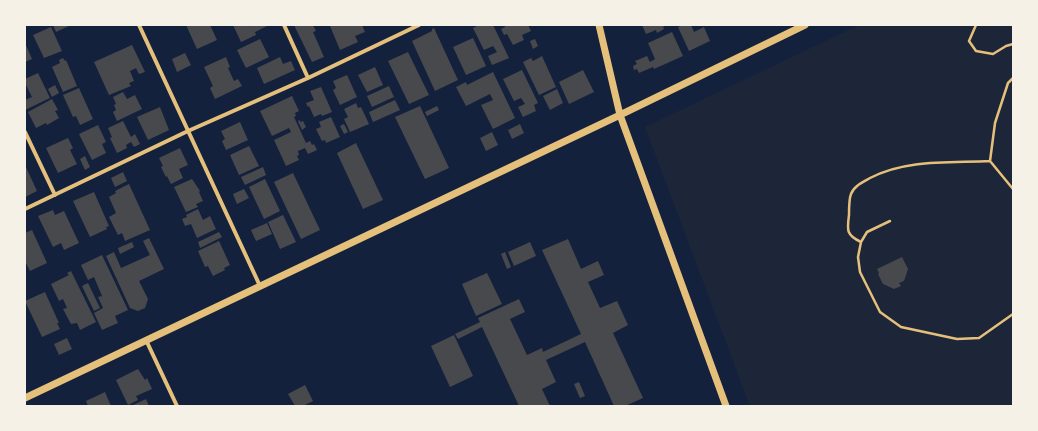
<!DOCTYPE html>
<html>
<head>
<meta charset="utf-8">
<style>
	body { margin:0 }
	#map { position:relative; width:1038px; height:431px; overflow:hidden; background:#14213d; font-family:Quicksand,sans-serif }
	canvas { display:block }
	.frame { position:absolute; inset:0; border:26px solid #f6f1e7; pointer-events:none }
</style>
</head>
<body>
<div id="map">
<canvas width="1038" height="431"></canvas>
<div class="frame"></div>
</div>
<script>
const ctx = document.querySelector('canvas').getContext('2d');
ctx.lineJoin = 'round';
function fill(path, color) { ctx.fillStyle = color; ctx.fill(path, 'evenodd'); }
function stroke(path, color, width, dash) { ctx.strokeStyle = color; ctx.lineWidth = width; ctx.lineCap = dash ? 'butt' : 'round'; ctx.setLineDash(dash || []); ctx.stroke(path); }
fill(new Path2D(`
	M859 25H1013V406H750L645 127Z`), '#1d2539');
fill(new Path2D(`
	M53 25H71L56 32Z
	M186 25H210L217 40 197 49Z
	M233 25H269L255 32 256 35 241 42Z
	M294 25H313L316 31 313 32 324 57 312 62Z
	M332 25H362L365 32 355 36 358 42 340 50 330 26Z
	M479 25H493L509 58 492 65 488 56 497 52 493 46 484 50 473 28Z
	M505 25H528L531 31 522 35 524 40 513 45 507 34 504 35 501 29 505 27Z
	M642 25H667L663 27 664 29 657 33 656 30 646 34Z
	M683 25H691L694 32 704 27 710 41 689 51 678 27Z
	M51 27 62 51 44 58 33 35Z
	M434 28 458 80 435 91 412 41 432 31V29Z
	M672 32 683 56 654 69 653 67 639 73 637 69 634 70 633 66 637 64 635 61 647 56 650 62 655 59 648 43Z
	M473 38 486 66 466 75 453 47Z
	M260 39 269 57 246 68 237 50Z
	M535 39 538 46 533 49 530 41Z
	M25 43 32 59 25 62Z
	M132 45 145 72 139 74 136 68 130 71 134 81 129 83 131 86 109 95 94 62Z
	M408 52 429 95 409 104 388 61Z
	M185 53 191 65 177 72 172 59Z
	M542 56 556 87 539 95 523 62 531 58 533 61Z
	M226 57 230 67 228 68 234 81 238 79 242 86 215 99 210 88 213 86 204 67Z
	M280 57 283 64 291 61 295 70 264 84 257 68Z
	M63 58 65 61 66 60 77 86 63 92 52 67 60 63 59 60Z
	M375 67 383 85 367 92 358 75Z
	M522 70 538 103 534 105 536 111 523 117 518 107 525 104 521 98 514 101 503 79Z
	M583 70 594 92 569 104 559 82Z
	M493 72 515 118 493 129 481 105 493 100 490 94 466 106 456 87 466 82 467 85Z
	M38 73 50 98 25 110V100L32 97 25 83V79Z
	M347 75 357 97 340 105 333 90 336 88 333 81Z
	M55 85 59 93 52 97 48 89Z
	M389 86 394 97 372 107 367 96Z
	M321 87 332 112 322 116 321 114 314 117 309 106 308 107 306 103 314 100 310 91Z
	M79 88 93 119 80 125 76 116 73 117 63 95Z
	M557 89 563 103 550 110 543 96Z
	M123 92 127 99 135 95 142 109 117 121 113 112 116 110 114 105 116 104 113 97Z
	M292 96 299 111 295 113 296 116 294 117 306 143 310 141 312 145 314 144 317 150 308 154 305 148 298 151 299 155 297 156 299 160 286 166 274 140 291 132 289 128 272 136 260 111Z
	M52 99 58 110 55 111 59 118 47 125 46 123 36 128 28 112Z
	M395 100 400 110 373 122 369 112Z
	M356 103 358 108 361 107 369 124 350 132 344 119 348 117 344 109Z
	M420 106 449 168 425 179 395 117Z
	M437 106 439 110 427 116 425 112Z
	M160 107 169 130 148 140 137 117Z
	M331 117 340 137 326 143 325 140 322 141 316 129 321 127 319 122Z
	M300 120V122L303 121 306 127 302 130 298 121Z
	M123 121 131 137 135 134 140 144 134 147 131 142 126 145 127 148 117 153 110 138 112 137 108 128Z
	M240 122 248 140 226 150 222 141 225 139 221 131Z
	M344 124 348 132 344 134 340 126Z
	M520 124 524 133 512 139 508 130Z
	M98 125 106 142 102 144 106 153 92 160 79 134Z
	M492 132 498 145 486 151 480 138Z
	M68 138 73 148 70 150 77 164 58 173 46 148Z
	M356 143 383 200 363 209 337 153Z
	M249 146 259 166 239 175 230 155Z
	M180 148 188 165 179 169 183 178 171 184 167 176 166 177 161 167 163 166 159 158Z
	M85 156 90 167 85 170 80 159Z
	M25 165 37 191 25 197Z
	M263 167 266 175 245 185 241 177Z
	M123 172 127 181 115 187 111 178Z
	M293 173 320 230 301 239 274 182Z
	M192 179 200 191 199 192 203 201 196 204 198 207 186 212 174 187Z
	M265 179 280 211 264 219 249 187Z
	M129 184 150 230 125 241 122 233 118 235 109 217 116 213 109 197 116 193 115 191Z
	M244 189 249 198 237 204 233 194Z
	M94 192 109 226 106 227 107 229 90 237 73 201Z
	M198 209 203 220 210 216 216 229 197 238 191 224 185 226 182 219 187 217 186 215Z
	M53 210 55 215 64 211 79 243 64 250 61 243 53 247 38 216Z
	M283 215 296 242 280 249 268 222Z
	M267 223 272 234 256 241 251 230Z
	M32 230 47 263 30 271 25 261V233Z
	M219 232 222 237 200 248 198 242Z
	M149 238 164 269 139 281 148 299 145 308 138 311 130 308 106 256 114 252 121 268 150 255 143 241Z
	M568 239 581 269 598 261 604 275 588 282 600 308 617 301 628 325 613 333 643 398 625 406H614L585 342 546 360 556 382 542 389 550 406H519L482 327 458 339 455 334 480 322 478 318 519 299 525 312 510 319 527 355 542 348 543 352 581 334 542 250Z
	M219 241 230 265 224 268 225 270 213 276 208 266 205 267 198 251Z
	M132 242 134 247 120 254 118 248Z
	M530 242 536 256 514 266 508 252Z
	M505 252 511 267 507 269 501 254Z
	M102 255 128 310 115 316 118 323 102 330 94 313 103 308 98 297 102 296 94 277 88 280 81 265Z
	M902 257 908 269 904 281 899 283 901 286 894 289 883 284 878 274 879 273 877 269Z
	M71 271 96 322 80 330 77 323 71 324 63 309 67 308 63 299 59 301 51 284 69 275 67 273Z
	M487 273 502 304 476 316 462 284Z
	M88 283 100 308 94 311 82 286Z
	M45 292 59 323H57L60 329 42 337 25 301Z
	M454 335 473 376 450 387 431 346Z
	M67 338 72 349 59 355 54 344Z
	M138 369 145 380 147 378 152 389 136 396 138 400 128 405 116 380Z
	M579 382 585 396 580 398 574 384Z
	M305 385 313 401 303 406H295L288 394Z
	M105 392 111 406H88L86 401Z
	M146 399 149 406H131Z`), '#48494c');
stroke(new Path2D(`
	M976 25 969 41 976 51 993 54 1006 46 1013 44
	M1013 78 1008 83 995 123 990 161 1013 189
	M890 221 867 232 861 242 858 257 860 272 880 312 901 327 957 339 979 338 1013 314
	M861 242C846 235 847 230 849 215 849 209 849 199 851 194 854 186 863 182 870 178 906 159 950 163 990 161`), '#e5c07b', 2.5);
stroke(new Path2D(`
	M139 25 260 286
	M284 25 308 78
	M25 132 55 195
	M25 209 188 131 308 78 419 25
	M146 340 177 406`), '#e5c07b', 4);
stroke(new Path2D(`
	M599 25 620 115 726 406
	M25 398 620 115 805 25`), '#e5c07b', 7);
</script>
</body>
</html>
